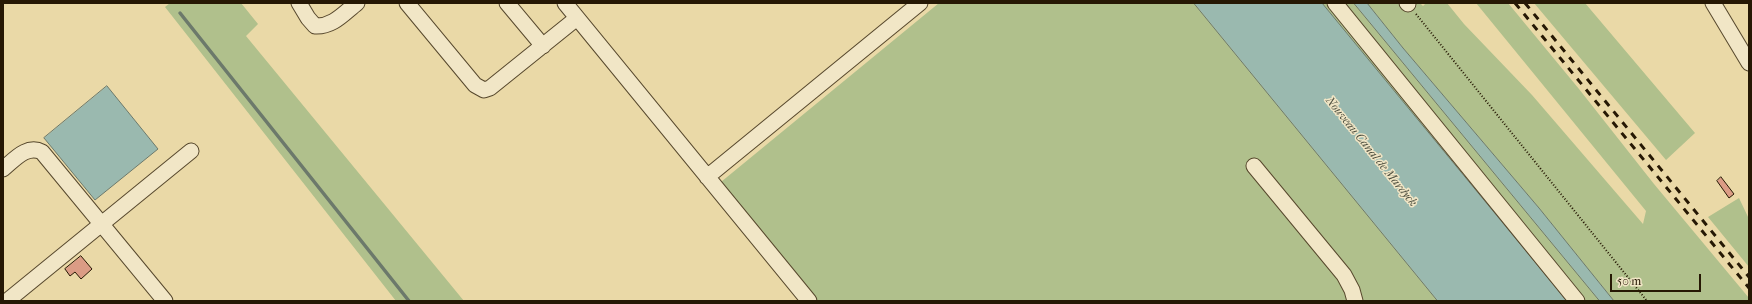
<!DOCTYPE html>
<html>
<head>
<meta charset="utf-8">
<style>
	body { margin:0 }
	#map { position:relative; width:1752px; height:304px; overflow:hidden; background:#ead9a7; font-family:"IM FELL French Canon",serif }
	canvas { display:block }
	.frame { position:absolute; inset:0; border:4px solid #261804; pointer-events:none }
	.scale { position:absolute; left:1610px; top:274px; width:91px; height:18px; box-sizing:border-box; border:2px solid #261804; border-top:0; padding-left:5px; font-size:12px; line-height:14px; white-space:nowrap; color:#261804; -webkit-text-stroke:3px #f1e6c6; paint-order:stroke }
</style>
</head>
<body>
<div id="map">
<canvas width="1752" height="304"></canvas>
<div class="frame"></div>
<div class="scale">50 m</div>
</div>
<script>
const ctx = document.querySelector('canvas').getContext('2d');
ctx.lineJoin = 'round';
function fill(path, color) { ctx.fillStyle = color; ctx.fill(path, 'evenodd'); }
function stroke(path, color, width, dash) { ctx.strokeStyle = color; ctx.lineWidth = width; ctx.lineCap = dash ? 'butt' : 'round'; ctx.setLineDash(dash || []); ctx.stroke(path); }
function drawText(font, color, halo, rows, align = 'center') {
  ctx.font = font + ' "IM FELL French Canon",serif'; ctx.lineWidth = 3; ctx.setLineDash([]); ctx.textBaseline = 'middle'; ctx.strokeStyle = halo; ctx.fillStyle = color; for (const [text, x, y, turn = 0] of rows) {
    ctx.save(); ctx.translate(x, y); ctx.rotate((+turn || 0) * Math.PI / 180); ctx.textAlign = isNaN(turn) ? turn : align; if (halo) ctx.strokeText(text, 0, 0); ctx.fillText(text, 0, 0); ctx.restore();
  }
}
fill(new Path2D(`
	M170 3H241L258 24 246 36 464 301H396L165 7Z
	M939 3H1194L1438 301H801L710 191Z
	M1322 3H1354L1600 301H1567Z
	M1367 3H1420L1423 6 1426 3H1447L1464 24 1532 95 1643 224 1646 211 1476 3H1508L1579 89 1654 184 1749 298V301H1614L1539 208 1403 48Z
	M1534 3H1585L1695 133 1666 160Z
	M1739 198 1749 219V267L1708 217Z`), '#b0c08c');
const water = new Path2D(`
	M1194 3H1322L1567 301H1438Z
	M1354 3H1367L1403 48 1539 208 1614 301H1600Z
	M107 86 158 149 95 200 44 138Z`);
fill(water, '#9ab9af');
stroke(water, '#6c796b', 1);
stroke(new Path2D(`
	M180 13 409 301`), '#6c796b', 3.5);
const building = new Path2D(`
	M1721 177 1734 194 1729 198 1717 181Z
	M81 256 92 269 81 279 75 272 70 276 65 269Z`);
fill(building, '#db9c85');
stroke(building, '#261804', 1);
const minor = new Path2D(`
	M299 3 308 18 315 26C333 27 344 13 357 3
	M407 3 475 85 484 90 490 88 577 18
	M507 3 543 46
	M565 3 809 301
	M1335 3 1577 301
	M1407 3 1408 4
	M1713 3 1749 63
	M1254 166 1344 275 1352 290 1355 301
	M3 169C14 160 27 144 42 152L165 301
	M707 177 920 3
	M7 301 191 151`);
stroke(minor, '#57482d', 17);
stroke(new Path2D(`
	M1416 14 1647 301`), '#261804', 2, [1, 2]);
stroke(minor, '#f1e6c6', 15);
stroke(new Path2D(`
	M1515 3 1749 288
	M1525 3 1749 277`), '#261804', 3, [7, 7]);
drawText('italic 12px', '#4f5040', '#f1e6c6', [
	["Nouveau Canal de Mardyck",1371,152,51]
]);
</script>
</body>
</html>
